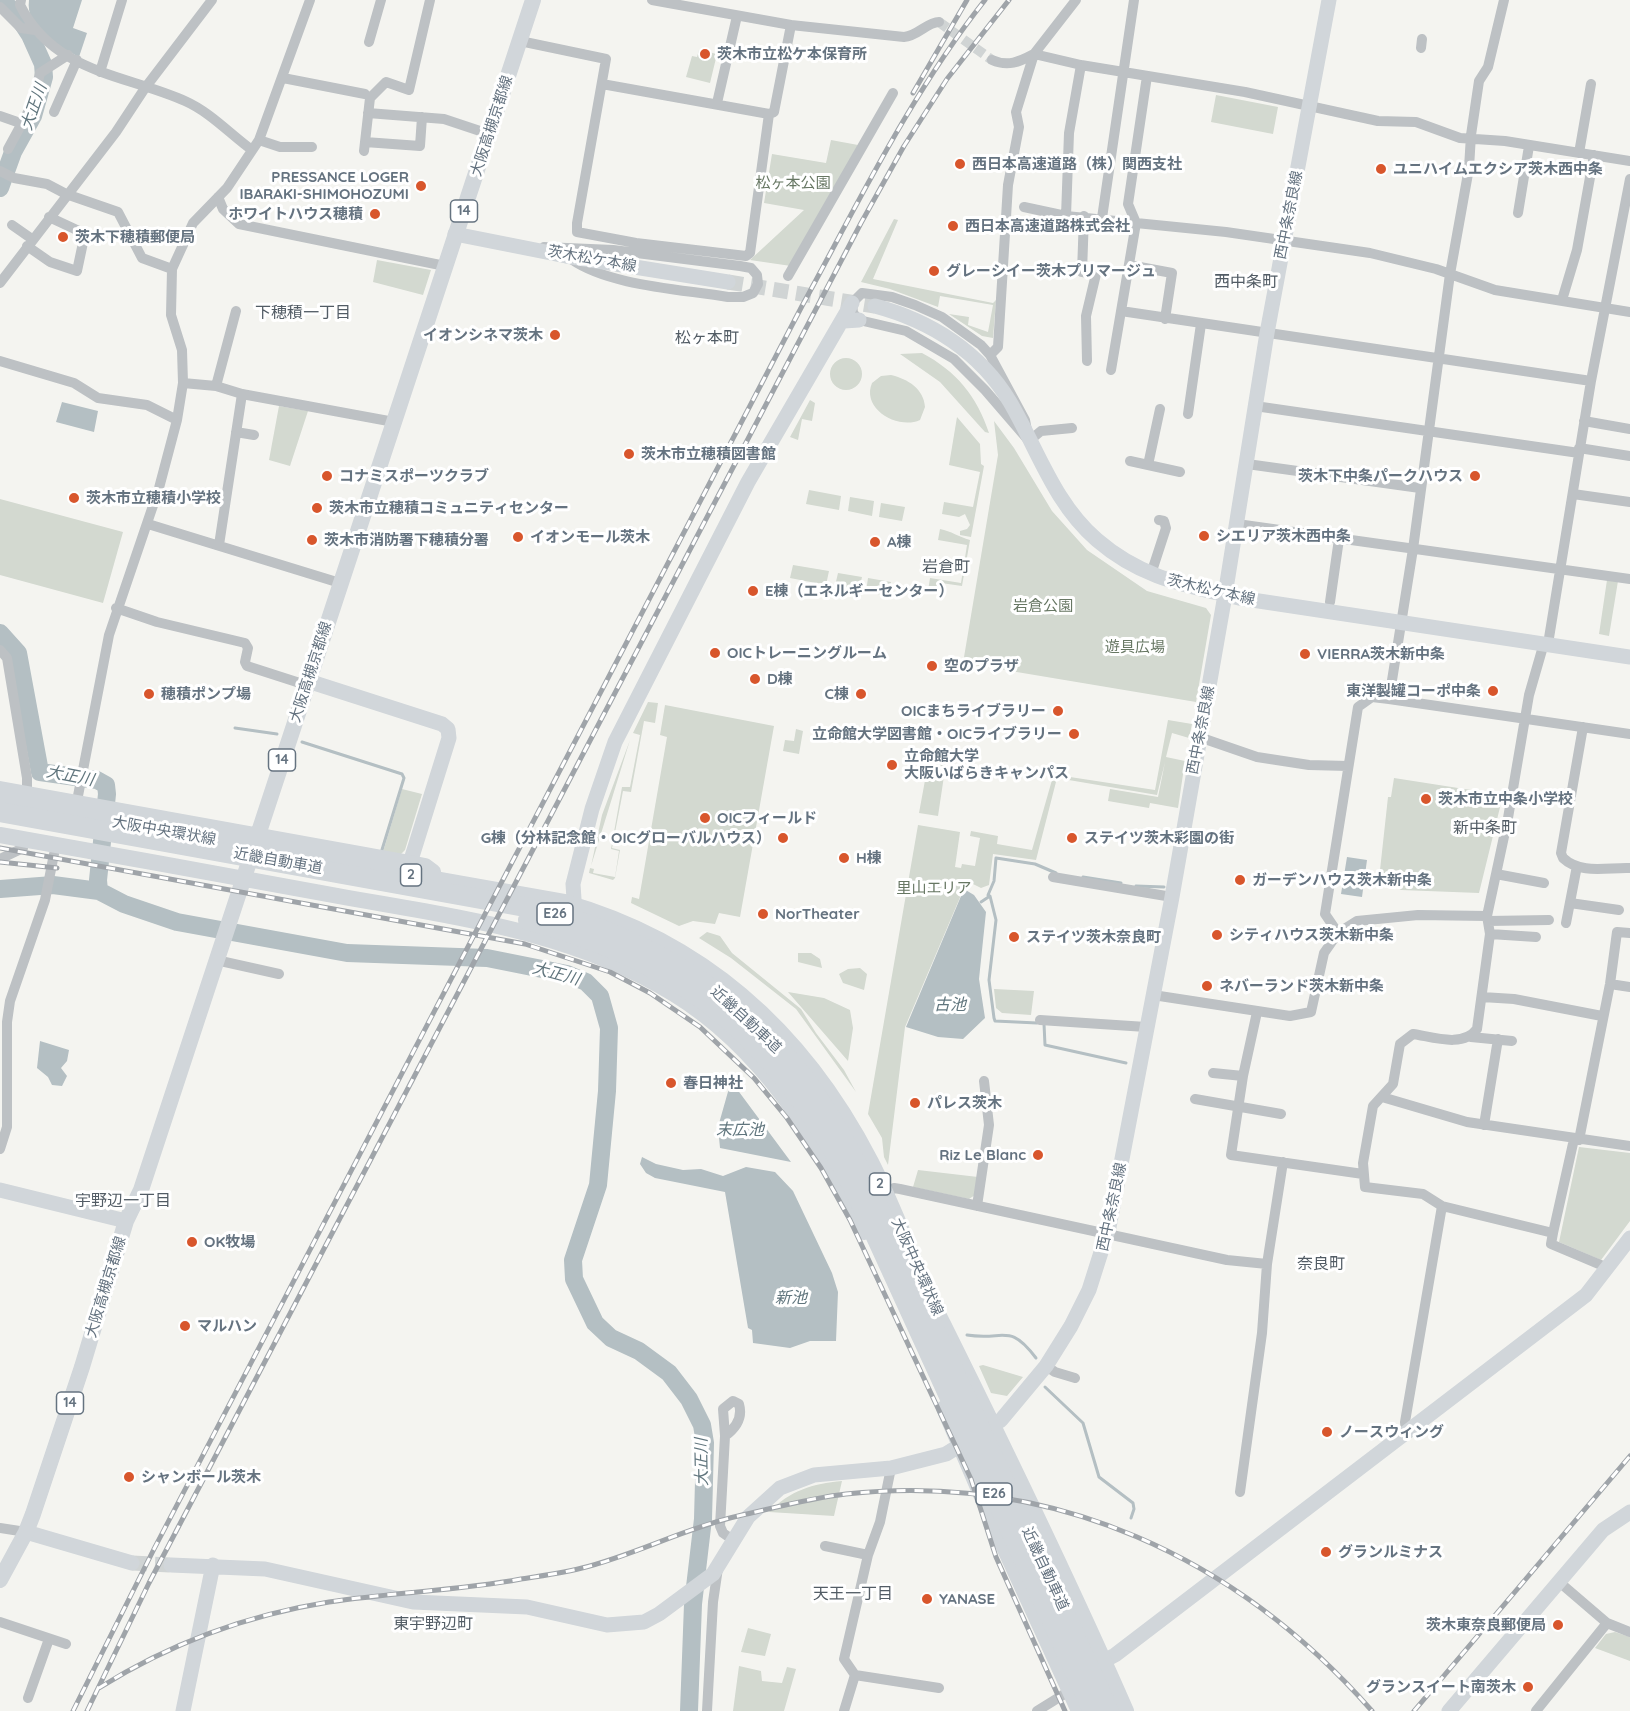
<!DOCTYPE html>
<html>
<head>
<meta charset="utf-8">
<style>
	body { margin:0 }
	canvas { display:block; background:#f4f4f0 }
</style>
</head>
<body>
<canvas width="1630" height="1711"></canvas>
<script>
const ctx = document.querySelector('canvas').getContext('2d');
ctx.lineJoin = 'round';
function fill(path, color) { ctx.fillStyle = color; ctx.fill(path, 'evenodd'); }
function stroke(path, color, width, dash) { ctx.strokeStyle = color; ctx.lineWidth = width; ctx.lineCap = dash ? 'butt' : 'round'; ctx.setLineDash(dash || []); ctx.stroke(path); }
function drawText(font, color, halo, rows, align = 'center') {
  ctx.font = font + ' Quicksand,"Noto Sans JP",sans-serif'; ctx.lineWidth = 6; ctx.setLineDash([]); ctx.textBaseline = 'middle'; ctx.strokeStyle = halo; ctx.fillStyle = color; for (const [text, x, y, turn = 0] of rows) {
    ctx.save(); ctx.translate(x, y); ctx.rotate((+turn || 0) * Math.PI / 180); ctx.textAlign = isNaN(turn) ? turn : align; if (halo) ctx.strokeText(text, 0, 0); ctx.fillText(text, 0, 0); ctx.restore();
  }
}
fill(new Path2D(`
	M699 50 717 54 710 83 686 77 692 56 697 57Z
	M1216 95 1278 107 1273 134 1211 122Z
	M831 140 858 145 791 266 750 260 804 210 764 203 772 154 826 163Z
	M894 219 898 220 873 279 993 303 996 300 993 338 982 336 949 314 969 317 968 325 988 332 993 305 940 296 938 307 890 289 861 282Z
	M377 260 431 270 423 295 373 282Z
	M922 353C956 371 977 396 989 433L985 432 940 382 900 354Z
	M830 374a16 16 0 1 1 32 0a16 16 0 1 1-32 0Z
	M891 375C908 379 924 389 925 407L920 420C898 430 861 409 872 383L881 376Z
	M810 400 815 403 812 421 802 419 798 440 790 437Z
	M279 406 308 411 290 466 269 460Z
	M957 417 980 444 981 464 984 466 971 537 960 535V531L967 529 970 525 965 514 959 517 942 514 944 502 973 507 980 472 949 465Z
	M994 421 1014 448 1052 511 1087 550 1147 591 1206 608 1211 615 1196 702 963 663 998 455Z
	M809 490 841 496 839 510 806 504Z
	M850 497 874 501 872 516 848 511Z
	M0 499 123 532 103 603 0 575Z
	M881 503 905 507 902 521 879 517Z
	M940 529C951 531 959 537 970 540L962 586 941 583 939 592 928 591 930 578 961 583 967 545 938 540Z
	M793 565 829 571 826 585 790 578Z
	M838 573 862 577 859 590 835 586Z
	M868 578 891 582 889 596 866 592Z
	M1607 580 1618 581 1609 636 1599 634Z
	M648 702 658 703 655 723 644 721 631 792 623 791 612 848 620 850 615 878 613 880 589 873 590 868 594 869 593 873 615 877 619 851 611 849 622 787H630L640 735 633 733Z
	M665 705 774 726 740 917 719 913 715 924 693 921 679 926 631 903 632 897 639 899 667 737 660 735Z
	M1168 720 1192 724 1189 738 1172 733 1166 757 1185 761 1178 808 1150 803 1149 808 1108 801 1110 789 1158 797 1165 762 1157 795 1057 778 1036 860 993 854 989 885 981 888 967 881 905 1027 888 1165 884 1157 882 1138 868 1114 918 825 960 832 955 867 961 868 962 864 975 866 980 838 970 836 971 831 998 836 997 844 1032 850 1052 780 1057 775 1155 790Z
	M796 729 803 731 799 754 783 751 785 740 794 741Z
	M630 740 591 866 602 815Z
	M930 753 947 756 938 816 919 813Z
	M1394 778 1503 795 1479 893 1401 890 1389 882 1380 870 1388 797H1391Z
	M402 789 422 794 405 850 400 855 383 852Z
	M707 932 720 936 732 953 801 1009 816 1033 844 1070 856 1092 796 1009 731 958 699 938Z
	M798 953H811L820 959 822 968 798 962Z
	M860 968 867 974 864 990 843 983 839 974 848 969Z
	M994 989 1034 991 1031 1015 1002 1013 996 1008Z
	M788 992 824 998 850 1010 853 1028 848 1061Z
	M1579 1147 1630 1153V1221L1601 1260 1559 1242Z
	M918 1170 978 1177 975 1195 969 1199 913 1187Z
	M983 1365 1023 1377 1007 1396 991 1393 979 1366Z
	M842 1481 834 1516 769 1512C791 1490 812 1484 842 1481Z
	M748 1628 771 1634 765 1656 741 1652Z
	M1615 1632 1630 1637V1661L1595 1648 1606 1634Z
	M739 1666 761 1671 762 1681 782 1683 787 1667 796 1669 784 1711H733Z`), '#d3d9d0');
fill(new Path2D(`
	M29 0H82L73 28 87 33 79 57C58 46 25 29 29 0Z
	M62 402 98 411 94 432 56 422Z
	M1347 857 1367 860 1362 897 1341 894Z
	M964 889 974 895 986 912 979 979 985 1018 963 1039 938 1037 906 1027Z
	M40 1041 69 1050 67 1061 61 1068 67 1076 62 1086 52 1085 48 1077 37 1068Z
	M731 1081 791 1162 720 1148 718 1127Z
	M642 1157 656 1164 683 1170 701 1169 723 1176 746 1167 775 1172 793 1191 832 1273 838 1292 836 1341H810L790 1348 753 1343 752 1330 748 1328 725 1192 655 1178 646 1173 640 1164Z`), '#b4bfc3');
stroke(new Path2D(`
	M235 728 277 734
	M302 742 402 774 404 778 381 853
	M1083 877 1121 883
	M1136 886 1164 887
	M988 895 994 881 996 858 1035 864 1056 873
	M981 902 990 896 996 920 989 980 994 1018 995 1021 1037 1023
	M1044 1024 1045 1045 1126 1063
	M967 1335C1005 1341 1009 1322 1036 1358
	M1045 1387 1083 1423 1099 1477 1133 1503 1134 1509 1131 1518`), '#b4bfc3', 3);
stroke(new Path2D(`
	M0 0 15 12 30 35 43 64 44 77 33 116 13 152 0 188
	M0 633 18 653 40 772 97 780 106 785 107 794 98 880 99 891
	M0 889 53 885 99 891 124 904 177 922 347 953 487 958 567 974 586 982 600 996 609 1028 607 1091 598 1185 573 1260 574 1279 595 1323 611 1338 639 1351 669 1373 689 1399 702 1425 705 1443 703 1519 693 1604 689 1711`), '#b4bfc3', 18);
stroke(new Path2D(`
	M939 22 992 60`), '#d0d4d4', 10, [10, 5]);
stroke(new Path2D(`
	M728 282 875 306
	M132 1563 171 1565`), '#d0d4d4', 15, [15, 8]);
stroke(new Path2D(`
	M21 0 20 5C54 73 124 74 185 101 210 112 230 134 252 150
	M652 0 791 25 904 37C918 36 927 22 939 22
	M0 7 21 28 35 30
	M520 41 606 59 577 223V232L636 243 746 256 750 253 769 114 602 84
	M369 42 381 0
	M1421 48 1422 39
	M992 60C1008 67 1019 62 1034 54L1081 65 1245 92 1378 121 1416 122 1460 138 1505 141 1630 161
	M100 72 122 0
	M1147 76 1128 204 1136 223 1226 232 1370 253 1436 269 1495 290 1630 312
	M283 78 365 94
	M717 103 737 16
	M54 112 77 60
	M368 113 444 119 489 134
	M769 114 774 112 791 25
	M0 116 23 124
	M259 140 280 147H312
	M365 142 370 98 386 82 409 90 430 0
	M8 149 33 103 40 73 68 55
	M364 151 365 142 420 146 422 117
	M1579 153 1591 84
	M0 171 14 178 47 184 66 194 118 212 142 258 172 269
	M218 197 223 209 239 224 445 266
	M1024 207 1066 216 1136 223 1111 370
	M1518 213 1529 146
	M1066 216 1069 133 1081 65
	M1084 216 1082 272 1096 274 1086 316 1087 361
	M1102 218 1134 0
	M12 225 32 239
	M27 246 50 262 77 271 84 238 79 231 49 217
	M544 247 613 250 740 266 751 268 757 275 758 284 753 293 743 297H728C681 289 609 286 571 259
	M1129 265 1172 273 1165 319
	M788 276 893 93
	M0 283 116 132 145 88 212 0
	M862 293 892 297 915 305 942 317 981 345 990 355 1025 420 1029 441 985 390 954 359 906 331 859 320 853 313 852 303Z
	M1562 300 1577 250 1594 155
	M1121 311 1591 381
	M990 355 998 347 1008 185 1019 127 1016 112 1034 54 1076 0
	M0 361 74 383 98 398 147 405 177 420
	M183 383 216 386 242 394 394 422
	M216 386 236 311
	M1255 406 1579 453
	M1188 414 1201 324
	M1584 421 1630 429
	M236 432 254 435
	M1029 441 1041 431 1072 428
	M1579 448 1630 456
	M1130 461 1180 472
	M1247 464 1420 488
	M1148 465 1160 409
	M1573 494 1630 502
	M148 524 340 583
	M1237 524 1630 579
	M219 545 242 394
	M1151 574 1166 528 1164 521 1159 520
	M1330 602 1339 539
	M116 608 157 622 245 643 248 648 245 662 247 666 306 685
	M1548 644 1591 381 1630 179
	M0 650 7 658 27 778V794
	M1389 699 1630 734
	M1583 727 1561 853 1563 858C1581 875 1608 867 1630 868
	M1199 737 1257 757 1309 765 1348 766
	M77 801 109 635 159 488 177 420 183 383 182 350 171 315 172 269 193 223 227 188 259 140 310 0
	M0 859 23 848
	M1496 874 1544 883
	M1053 877 1172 897
	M1570 903 1619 910
	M1487 916 1490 934 1477 1029C1463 1048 1433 1037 1413 1034L1400 1044 1393 1084 1373 1106 1363 1163 1365 1187 1423 1194 1442 1206 1553 1233 1574 1139
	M1488 921 1549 920
	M1566 923 1577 866
	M1338 933 1325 914 1358 707 1372 697 1389 699 1413 549 1450 274 1469 168 1471 135 1479 81 1488 67 1504 0
	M1490 934 1536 937
	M216 960 279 974
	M1610 984 1630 987
	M1153 995 1290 1016 1311 1012 1324 953 1338 933 1357 921 1418 915 1487 916 1508 818 1529 695 1544 643
	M1482 997 1514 999 1602 1016
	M1040 1020 1146 1027
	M1471 1037 1512 1041
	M1213 1073 1243 1076 1257 1012
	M1243 1076 1231 1155 1363 1174
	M1382 1097 1467 1122 1630 1146
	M1195 1099 1281 1114
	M1484 1125 1498 1039
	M1579 1140 1610 984 1617 932 1630 933
	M0 1149 7 1127V1022L10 1001 45 900 54 854
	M885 1194 894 1188 900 1189 1227 1260 1267 1264
	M977 1206 989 1125 984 1081
	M1553 1233 1551 1244 1608 1268
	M1046 1366 1055 1372 1075 1378
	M1406 1432 1405 1422 1442 1206
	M725 1436C736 1428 743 1418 739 1404L733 1401 723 1409 725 1436 720 1526 723 1533 733 1540
	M1240 1492 1262 1333 1267 1264 1283 1162
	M0 1528 26 1532
	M825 1546 868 1555
	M1558 1581 1607 1623 1630 1632
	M0 1622 66 1644
	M855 1675 939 1688
	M28 1698 49 1639
	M707 1711 713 1602 718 1568
	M844 1711 855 1675 844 1659 868 1555 880 1522 891 1468
	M1037 1711 1066 1693
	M1536 1711 1607 1623`), '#bdc1c4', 10);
stroke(new Path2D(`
	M455 234 566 256 728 282
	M875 306C931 321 980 352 1010 402 1038 450 1054 503 1097 540 1141 578 1185 585 1239 598L1630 657
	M844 321 859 320
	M308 681 442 724 448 729 449 738 410 863
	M574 899 573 884 592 809 615 742 748 482 852 303
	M0 1190 126 1221
	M26 1532 132 1563
	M171 1565 265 1569 413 1602 527 1607 607 1625 644 1622 659 1614 713 1574 748 1517 780 1488 814 1475 891 1468 946 1454 1001 1420 1046 1366 1071 1326 1089 1290 1109 1227 1172 897 1225 595 1267 333 1329 0
	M1102 1662 1115 1655 1586 1295 1630 1238
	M183 1711 213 1565
	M1449 1711 1603 1530 1630 1512`), '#d1d6da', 15);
stroke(new Path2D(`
	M0 789 410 863 425 866 433 872
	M0 802 564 902C705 942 804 1032 871 1162 898 1215 917 1273 944 1326 1007 1453 1069 1581 1126 1711
	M0 835C113 855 225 875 338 896 454 917 572 931 674 994 762 1048 821 1142 864 1232
	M944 1408 997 1532 1079 1711
	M0 1580 26 1532 33 1514 82 1367 126 1221 141 1190 533 0`), '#d1d6da', 16);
stroke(new Path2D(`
	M0 812 547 911C656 942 751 1001 816 1095 845 1137 867 1184 890 1231L1109 1711
	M528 920C690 963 782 1044 856 1193L1093 1711`), '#d1d6da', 20);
const rail = new Path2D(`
	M913 93 967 0
	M0 848 525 944 610 972 650 993 700 1027 754 1078 787 1118 821 1168 850 1220 971 1479 996 1557 1065 1711
	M0 862 57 868
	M99 1688C169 1644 247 1615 329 1602 393 1592 457 1591 521 1579 541 1576 562 1573 582 1568 635 1555 685 1528 738 1516 774 1508 810 1498 846 1494 1053 1472 1237 1557 1372 1711
	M73 1711 154 1549 802 306C858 203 912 92 985 0
	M87 1711 149 1583 861 223 904 146 947 79 1009 0
	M1414 1711 1630 1456`);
stroke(rail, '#9fa4a9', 5);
stroke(rail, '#fff', 3, [9]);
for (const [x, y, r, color] of [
	[705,54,6,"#d8562c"],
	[960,164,6,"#d8562c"],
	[1381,169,6,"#d8562c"],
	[421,186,6,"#d8562c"],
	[375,214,6,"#d8562c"],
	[953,226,6,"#d8562c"],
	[63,237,6,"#d8562c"],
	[934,271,6,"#d8562c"],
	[555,335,6,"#d8562c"],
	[629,454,6,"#d8562c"],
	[327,476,6,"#d8562c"],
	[1475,476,6,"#d8562c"],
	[74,498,6,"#d8562c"],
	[317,508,6,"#d8562c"],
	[1204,536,6,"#d8562c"],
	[518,537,6,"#d8562c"],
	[312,540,6,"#d8562c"],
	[875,542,6,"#d8562c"],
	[753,591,6,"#d8562c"],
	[715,653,6,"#d8562c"],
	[1305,654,6,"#d8562c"],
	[932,666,6,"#d8562c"],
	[755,679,6,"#d8562c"],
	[1493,691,6,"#d8562c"],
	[149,694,6,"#d8562c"],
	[861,694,6,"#d8562c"],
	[1058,711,6,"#d8562c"],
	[1074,734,6,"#d8562c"],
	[892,765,6,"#d8562c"],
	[1426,799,6,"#d8562c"],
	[705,818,6,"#d8562c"],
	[783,838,6,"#d8562c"],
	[1072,838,6,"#d8562c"],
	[844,858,6,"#d8562c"],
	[1240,880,6,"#d8562c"],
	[763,914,6,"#d8562c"],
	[1217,935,6,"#d8562c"],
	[1014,937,6,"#d8562c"],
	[1207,986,6,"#d8562c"],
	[671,1083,6,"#d8562c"],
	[915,1103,6,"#d8562c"],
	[1038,1155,6,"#d8562c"],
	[192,1242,6,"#d8562c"],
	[185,1326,6,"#d8562c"],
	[1327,1432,6,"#d8562c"],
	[129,1477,6,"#d8562c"],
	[1326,1552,6,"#d8562c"],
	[927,1599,6,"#d8562c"],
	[1558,1625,6,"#d8562c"],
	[1528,1687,6,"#d8562c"]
]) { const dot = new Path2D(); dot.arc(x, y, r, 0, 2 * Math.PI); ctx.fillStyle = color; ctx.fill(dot); stroke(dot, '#fff', 2); }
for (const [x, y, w] of [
	[464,211,27],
	[282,760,27],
	[411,875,21],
	[555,914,36],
	[880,1184,21],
	[70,1403,27],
	[994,1494,36]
]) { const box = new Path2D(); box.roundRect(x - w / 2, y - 11, w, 22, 4.5); ctx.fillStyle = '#fff'; ctx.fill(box); stroke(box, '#657380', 1.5); }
drawText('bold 14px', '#657380', null, [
	["14",464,211],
	["14",282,760],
	["2",411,875],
	["E26",555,914],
	["2",880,1184],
	["14",70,1403],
	["E26",994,1494]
]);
drawText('bold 15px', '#657380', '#fff', [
	["茨木市立松ケ本保育所",717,54],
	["西日本高速道路（株）関西支社",972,164],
	["ユニハイムエクシア茨木西中条",1393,169],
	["PRESSANCE LOGER",409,177,"right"],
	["IBARAKI-SHIMOHOZUMI",409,194,"right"],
	["ホワイトハウス穂積",363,214,"right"],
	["西日本高速道路株式会社",965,226],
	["茨木下穂積郵便局",75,237],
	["グレーシイー茨木プリマージュ",946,271],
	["イオンシネマ茨木",543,335,"right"],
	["茨木市立穂積図書館",641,454],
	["コナミスポーツクラブ",339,476],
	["茨木下中条パークハウス",1463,476,"right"],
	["茨木市立穂積小学校",86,498],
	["茨木市立穂積コミュニティセンター",329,508],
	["シエリア茨木西中条",1216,536],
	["イオンモール茨木",530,537],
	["茨木市消防署下穂積分署",324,540],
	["A棟",887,542],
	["E棟（エネルギーセンター）",765,591],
	["OICトレーニングルーム",727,653],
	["VIERRA茨木新中条",1317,654],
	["空のプラザ",944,666],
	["D棟",767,679],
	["東洋製罐コーポ中条",1481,691,"right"],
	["穂積ポンプ場",161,694],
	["C棟",849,694,"right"],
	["OICまちライブラリー",1046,711,"right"],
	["立命館大学図書館・OICライブラリー",1062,734,"right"],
	["立命館大学",904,756],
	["大阪いばらきキャンパス",904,773],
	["茨木市立中条小学校",1438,799],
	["OICフィールド",717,818],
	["G棟（分林記念館・OICグローバルハウス）",771,838,"right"],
	["ステイツ茨木彩園の街",1084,838],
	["H棟",856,858],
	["ガーデンハウス茨木新中条",1252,880],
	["NorTheater",775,914],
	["シティハウス茨木新中条",1229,935],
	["ステイツ茨木奈良町",1026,937],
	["ネバーランド茨木新中条",1219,986],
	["春日神社",683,1083],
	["パレス茨木",927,1103],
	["Riz Le Blanc",1026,1155,"right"],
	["OK牧場",204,1242],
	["マルハン",197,1326],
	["ノースウィング",1339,1432],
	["シャンボール茨木",141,1477],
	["グランルミナス",1338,1552],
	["YANASE",939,1599],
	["茨木東奈良郵便局",1546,1625,"right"],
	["グランスイート南茨木",1516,1687,"right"]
], 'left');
drawText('15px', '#657380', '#fff', [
	["大阪高槻京都線",492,126,-72],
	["西中条奈良線",1289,215,-79],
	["茨木松ケ本線",592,259,10],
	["茨木松ケ本線",1211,590,13],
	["大阪高槻京都線",311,672,-72],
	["西中条奈良線",1201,730,-79],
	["大阪中央環状線",164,831,10],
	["近畿自動車道",278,861,10],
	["近畿自動車道",746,1020,43],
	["西中条奈良線",1112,1207,-78],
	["大阪中央環状線",917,1267,66],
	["大阪高槻京都線",106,1287,-73],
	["近畿自動車道",1045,1569,65]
]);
drawText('15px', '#677763', '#fff', [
	["松ヶ本公園",793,183],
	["岩倉公園",1043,606],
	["遊具広場",1135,647],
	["里山エリア",934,888]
]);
drawText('italic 16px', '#60757d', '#fff', [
	["大正川",34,107,-71],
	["大正川",70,776,11],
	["大正川",556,974,15],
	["古池",950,1005],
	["末広池",740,1130],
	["新池",791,1298],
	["大正川",702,1462,-91]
]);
drawText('16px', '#525c65', '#fff', [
	["西中条町",1246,282],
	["下穂積一丁目",303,313],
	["松ヶ本町",707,338],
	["岩倉町",946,567],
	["新中条町",1485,828],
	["宇野辺一丁目",123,1201],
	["奈良町",1321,1264],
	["天王一丁目",853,1594],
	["東宇野辺町",433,1624]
]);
</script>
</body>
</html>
